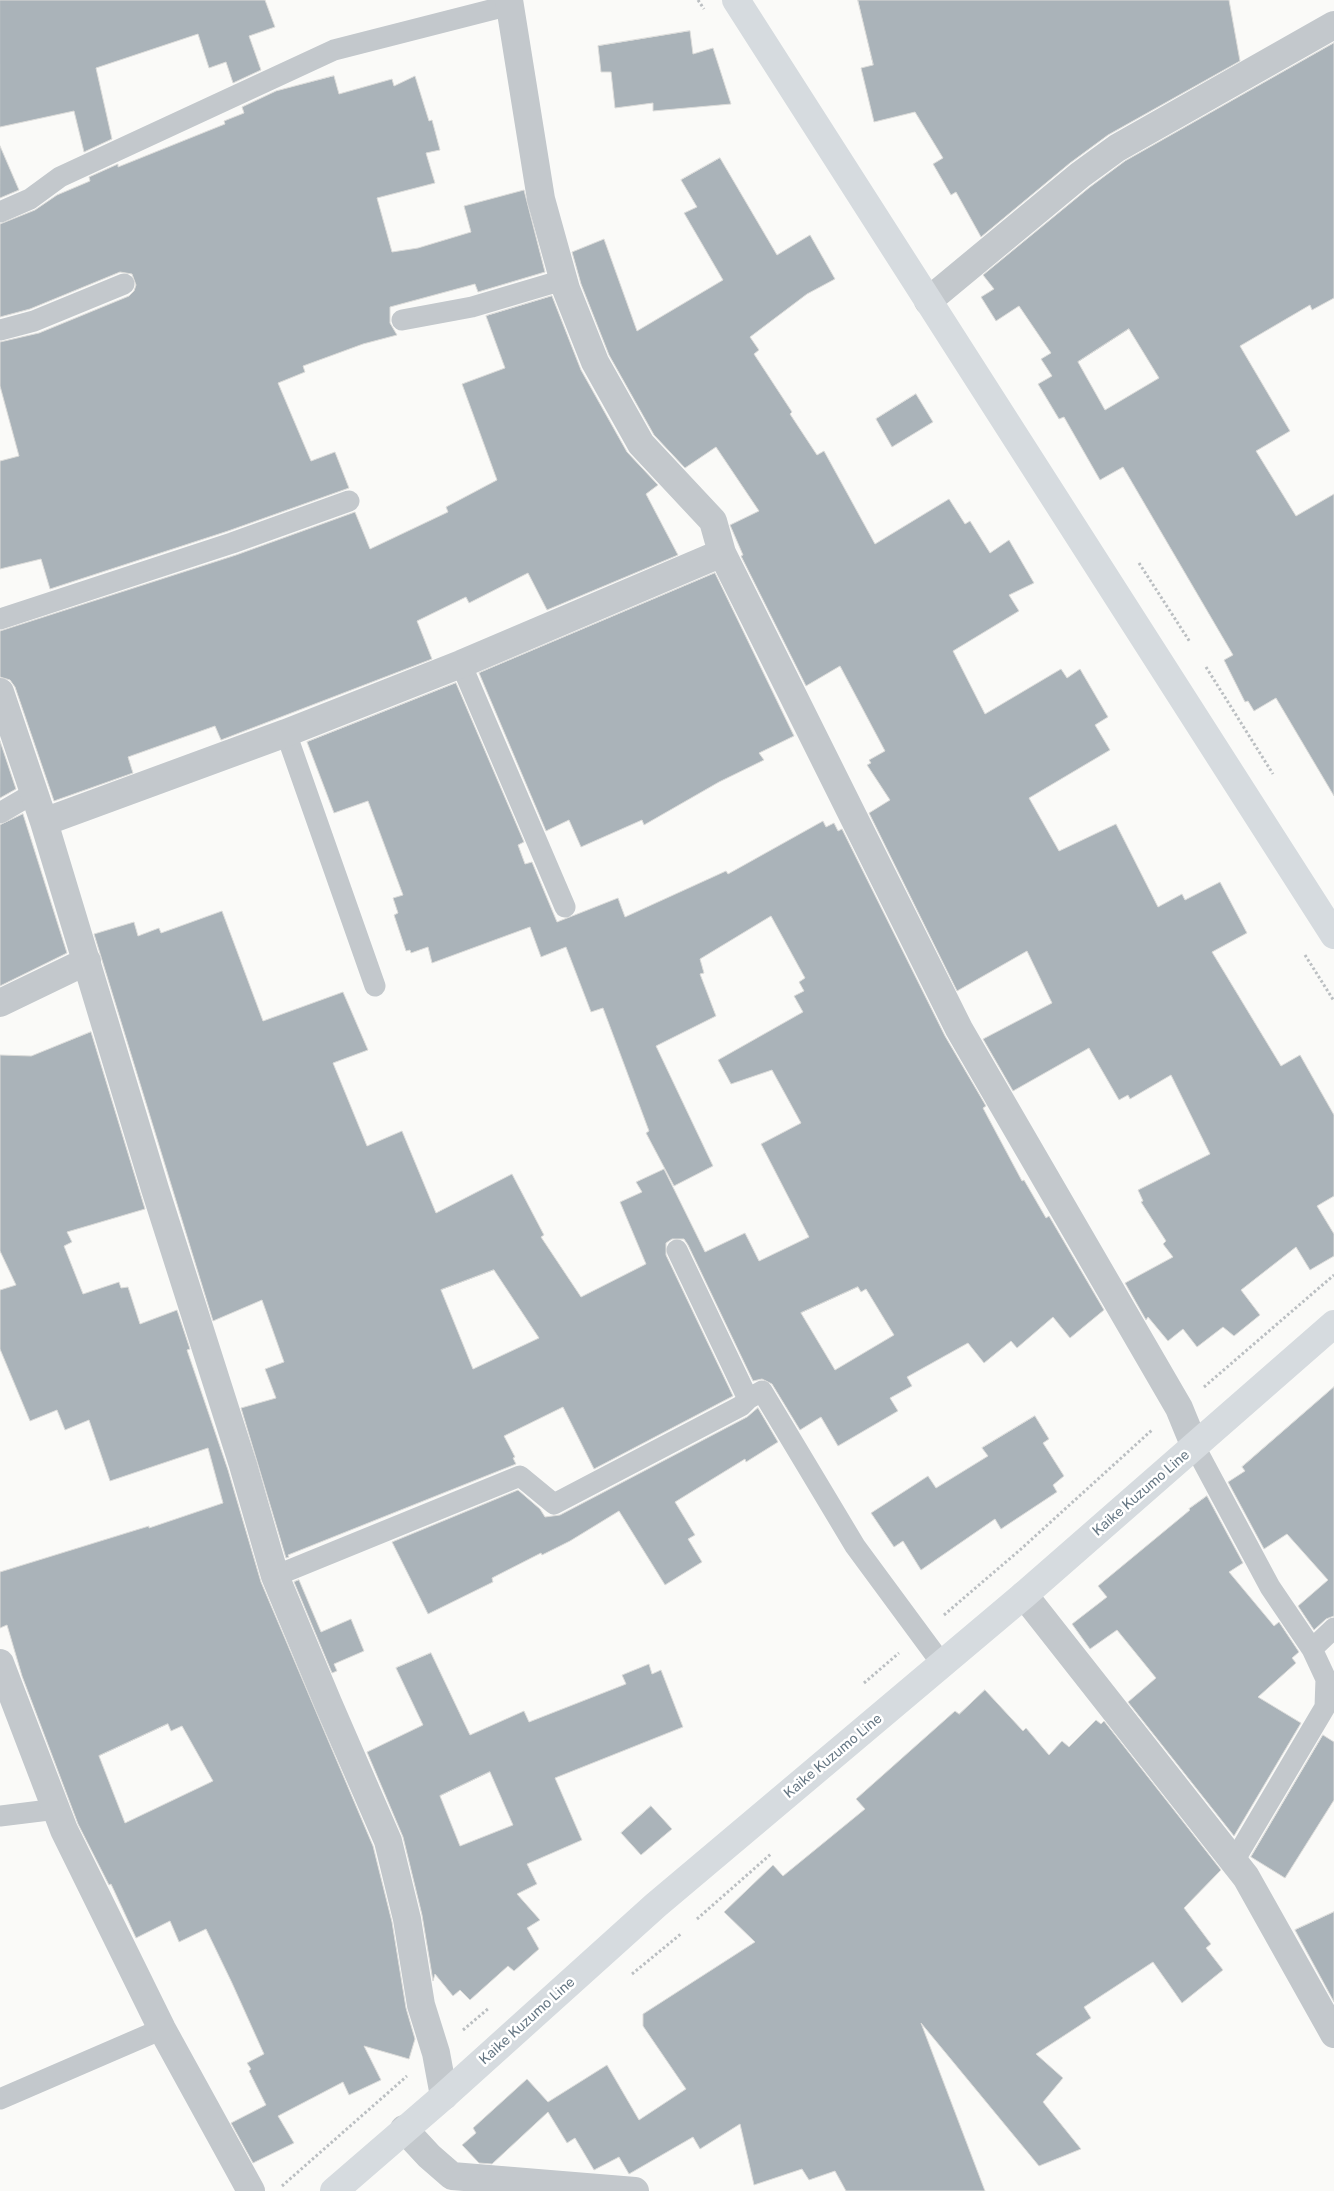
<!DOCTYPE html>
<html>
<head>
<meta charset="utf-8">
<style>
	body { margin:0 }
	canvas { display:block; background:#fafaf8 }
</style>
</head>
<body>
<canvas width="1334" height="2191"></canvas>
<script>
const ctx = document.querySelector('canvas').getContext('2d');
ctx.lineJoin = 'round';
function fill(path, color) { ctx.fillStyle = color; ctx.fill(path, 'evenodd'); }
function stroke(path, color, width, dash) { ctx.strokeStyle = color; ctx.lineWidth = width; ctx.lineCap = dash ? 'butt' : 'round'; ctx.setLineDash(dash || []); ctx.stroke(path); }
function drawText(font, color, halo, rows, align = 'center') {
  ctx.font = font + ' "Public Sans",sans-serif'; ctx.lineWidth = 5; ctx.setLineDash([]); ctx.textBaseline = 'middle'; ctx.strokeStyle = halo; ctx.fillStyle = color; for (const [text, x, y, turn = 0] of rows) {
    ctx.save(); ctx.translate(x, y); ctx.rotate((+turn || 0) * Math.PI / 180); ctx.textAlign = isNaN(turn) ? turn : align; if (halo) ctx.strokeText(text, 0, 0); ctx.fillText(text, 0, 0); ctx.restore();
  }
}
const building = new Path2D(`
	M0 0H265L275 27 249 36 261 70 233 83 226 62 209 68 198 34 96 68 112 139 84 152 74 111 0 127Z
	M858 0H1229L1240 61 1108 135 1070 163 981 237 956 192 951 195 933 164 943 158 915 112 874 122 861 68 873 65Z
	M690 31 693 54 713 48 731 104 653 111V103L615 108 611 72H601L598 46Z
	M1334 43V298L1312 310 1310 305 1240 346 1290 431 1256 451 1296 516 1334 494V796L1276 698 1254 711 1248 701 1245 702 1224 660 1233 655 1123 467 1100 480 1064 417 1059 419 1038 384 1052 376 1041 359 1051 353 1019 306 996 321 981 297 994 289 983 275 1090 187 1125 161ZM1129 329 1159 378 1105 410 1078 362Z
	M334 76 339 94 392 79 394 86 415 76 429 121 432 120 440 150 426 153 435 183 377 198 392 252 418 248 471 232 464 206 524 190 545 272 478 292 475 284 390 307V323L397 335 363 344 303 366 305 372 278 383 311 461 335 452 349 488 228 531 50 589 41 559 0 569V461L19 456 0 386V342L39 333 129 296 134 291 136 285 132 274 120 272 30 309 0 317V224L35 210 57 195 90 181 89 177 118 164V167L225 124 224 121 244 113 242 107 276 91Z
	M0 146 19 190 0 198Z
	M720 158 777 255 810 235 835 279 807 294 750 337 759 350 754 354 792 412 790 414 817 455 824 451 875 544 949 499 965 524 970 521 990 553 1009 540 1034 583 1009 595 1019 611 953 651 985 714 1061 669 1067 678 1080 669 1108 717 1095 725 1110 750 1029 798 1059 851 1116 824 1158 907 1182 894 1185 900 1220 882 1247 933 1212 952 1281 1066 1300 1055 1334 1115V1196L1317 1206 1334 1234V1256L1310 1270 1296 1247 1241 1290 1260 1315 1234 1336 1223 1327 1197 1347 1183 1329 1168 1341 1148 1317 1146 1320 1125 1283 1173 1257 1163 1244 1166 1241 1141 1202 1143 1201 1138 1190 1210 1154 1171 1075 1130 1099 1128 1095 1119 1100 1089 1048 1013 1091 983 1039 1052 1003 1027 951 957 991 869 813 890 800 867 765 871 763 869 760 885 751 840 666 806 686 741 556 743 555 730 525 759 511 716 447 685 468 654 435 609 355 581 284 572 252 604 239 637 331 723 280 684 213 697 207 681 180Z
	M552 296 581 370 627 452 658 485 646 494 678 555 547 610 528 573 469 603 466 597 417 621 432 659 221 740 215 726 128 757 133 773 54 801 15 687 10 680 0 677V631L236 555 355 512 370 549 448 512 446 507 497 480 462 384 505 368 486 316Z
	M916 394 933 422 892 447 876 419Z
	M715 573 794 736 759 753 764 760 719 782 644 825 642 820 581 847 569 820 546 831 479 673Z
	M456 683 524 842 518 845 525 864 532 862 557 922 618 898 625 917 726 871 728 874 823 821 826 827 834 823 838 831 842 829 945 1036 986 1106 983 1108 1022 1181 1024 1180 1046 1218 1049 1216 1104 1310 1070 1338 1053 1317 1017 1348 1011 1341 984 1363 968 1343 907 1377 912 1386 890 1398 898 1411 838 1446 821 1417 800 1430 772 1384 762 1379 753 1381 688 1245 684 1239H672L666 1243V1255L733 1396 594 1469 563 1407 504 1436 515 1457 513 1458 516 1464 288 1555 289 1557 286 1558 241 1408 276 1398 265 1369 284 1362 262 1300 213 1321 94 934 134 922 138 936 159 928 161 933 222 911 263 1021 343 992 368 1050 333 1063 367 1146 402 1131 436 1213 512 1174 544 1235 541 1237 581 1297 646 1264 620 1202 642 1192 636 1182 664 1169 705 1252 745 1233 759 1261 809 1237 761 1144 801 1123 772 1070 731 1084 718 1060 803 1012 794 996 804 991 799 982 805 978 771 916 700 959 704 973 700 974 716 1016 656 1046 713 1166 674 1186 646 1133 649 1131 603 1008 591 1012 566 947 541 957 530 927 432 963 428 947 411 953 410 950 406 951 394 915 398 913 393 898 403 895 368 801 334 813 307 742ZM494 1270 539 1338 473 1369 441 1290ZM858 1287 861 1292 866 1289 894 1335 835 1370 801 1313Z
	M0 741 16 789 0 798Z
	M23 814 67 953 0 986V825Z
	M91 1032 145 1209 67 1232 72 1242 64 1246 83 1294 119 1282 121 1288 128 1287 140 1324 177 1310 190 1349 187 1350 228 1470 261 1582 373 1846 392 1922 406 2008 415 2039 409 2059 364 2046 381 2080 349 2095 343 2082 278 2116 294 2143 253 2163 231 2123 266 2105 249 2071 251 2069 247 2063 264 2054 232 1983 206 1929 179 1942 170 1921 136 1938 111 1884 109 1885 78 1824 22 1676 7 1625 0 1628V1572L149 1526V1528L223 1503 208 1448 110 1481 89 1420 65 1430 57 1410 30 1421 0 1349V1290L16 1285 0 1251V1055L31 1056ZM168 1724 171 1731 182 1726 213 1781 125 1823 99 1756Z
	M1334 1387V1616L1326 1619 1314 1630 1298 1606 1328 1580 1287 1534 1264 1549 1228 1482 1245 1471 1242 1467Z
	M758 1408 778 1442 746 1462 745 1459 675 1502 695 1535 688 1539 702 1562 665 1585 619 1511 570 1541 542 1555 541 1553 492 1578 493 1582 428 1614 392 1542 518 1490 540 1509 545 1517 560 1515 747 1417Z
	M1035 1416 1049 1439 1043 1443 1064 1476 1053 1485 1057 1492 1001 1529 995 1519 921 1570 903 1541 894 1547 871 1513 928 1476 936 1488 988 1456 982 1448Z
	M1207 1496 1243 1563 1229 1572 1274 1626 1279 1622 1299 1652 1292 1658 1296 1663 1258 1697 1301 1723 1234 1836 1128 1702 1156 1678 1117 1630 1090 1649 1072 1624 1107 1597 1098 1586 1190 1510 1189 1509Z
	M299 1580 321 1632 351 1619 364 1651 334 1664 337 1671 332 1673 294 1582Z
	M431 1653 470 1735 524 1711 529 1722 626 1684 622 1675 649 1664 652 1674 661 1670 683 1727 555 1778 582 1840 527 1864 537 1884 517 1894 540 1920 527 1928 539 1949 514 1971 508 1966 470 2000 460 1990 453 1996 435 1974 433 1981 422 1915 403 1837 367 1752 423 1725 396 1668ZM490 1772 513 1825 460 1846 440 1796Z
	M985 1690 1023 1731 1026 1728 1049 1755 1062 1741 1069 1747 1096 1720 1101 1724 1104 1721 1221 1870 1184 1908 1211 1944 1206 1948 1223 1970 1182 2003 1153 1962 1084 2007 1091 2018 1036 2054 1063 2078 1043 2102 1081 2149 1039 2166 921 2023 985 2191H846L835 2171 809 2180 802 2169 754 2185 740 2124 700 2149 693 2137 629 2174 619 2157 594 2170 575 2138 567 2143 548 2112 492 2164 479 2163 462 2145 476 2133 473 2128 527 2079 548 2102 607 2065 639 2120 686 2089 643 2026V2014L755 1942 724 1912 773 1865 783 1876 865 1809 856 1799 955 1711 959 1714Z
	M1323 1735 1334 1742V1800L1285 1878 1251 1857Z
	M651 1806 672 1829 641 1855 621 1833Z
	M1334 1912V2002L1295 1930Z`);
fill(building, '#aab3b9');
stroke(building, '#dcdcda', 1);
stroke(new Path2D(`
	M698 0 704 9
	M1139 563 1190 642
	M1206 667 1273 774
	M1305 955 1334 1001
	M1204 1387 1334 1275
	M944 1615 1021 1549 1152 1430
	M864 1683 899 1653
	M697 1919 772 1853
	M632 1974 682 1933
	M463 2030 489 2008
	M282 2186 407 2076`), '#bbbfc2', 3, [2.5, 2.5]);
stroke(new Path2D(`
	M0 212 30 199 60 177 334 50 510 5
	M402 320 472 307 563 280
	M0 330 34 321 124 284
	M0 619 232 543 349 501
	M461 664 565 907
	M286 733 375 986
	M0 813 34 793
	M677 1250 748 1399
	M1195 1447 1270 1587 1312 1649 1326 1679 1325 1707 1234 1861
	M275 1576 520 1476 554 1504 741 1406 748 1399 762 1391 855 1546 942 1664
	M1312 1649 1334 1628
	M0 1816 57 1809
	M0 2099 162 2029`), '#c3c8cc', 21);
stroke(new Path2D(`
	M509 0 541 199 566 289 595 362 641 444 713 521 722 553 959 1029 1179 1408 1195 1447
	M928 301 1080 175 1117 148 1334 25
	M0 692 44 822 155 1189 243 1465 275 1576 328 1703 388 1841 407 1919 421 2005 436 2053 444 2096
	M44 822 286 733 461 664 722 553
	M0 1003 87 961
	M1024 1595 1246 1877 1334 2034
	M0 1663 64 1830 162 2029 251 2191
	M404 2129 429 2156 452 2176 635 2191`), '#c3c8cc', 28);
stroke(new Path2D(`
	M736 0 1334 935
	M334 2191 444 2096 656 1905 1024 1595 1334 1324`), '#d6dbdf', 28);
drawText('14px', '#657683', '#fff', [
	["Kaike Kuzumo Line",1141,1493,-41],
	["Kaike Kuzumo Line",833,1756,-40],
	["Kaike Kuzumo Line",527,2021,-42]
]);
</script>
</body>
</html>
